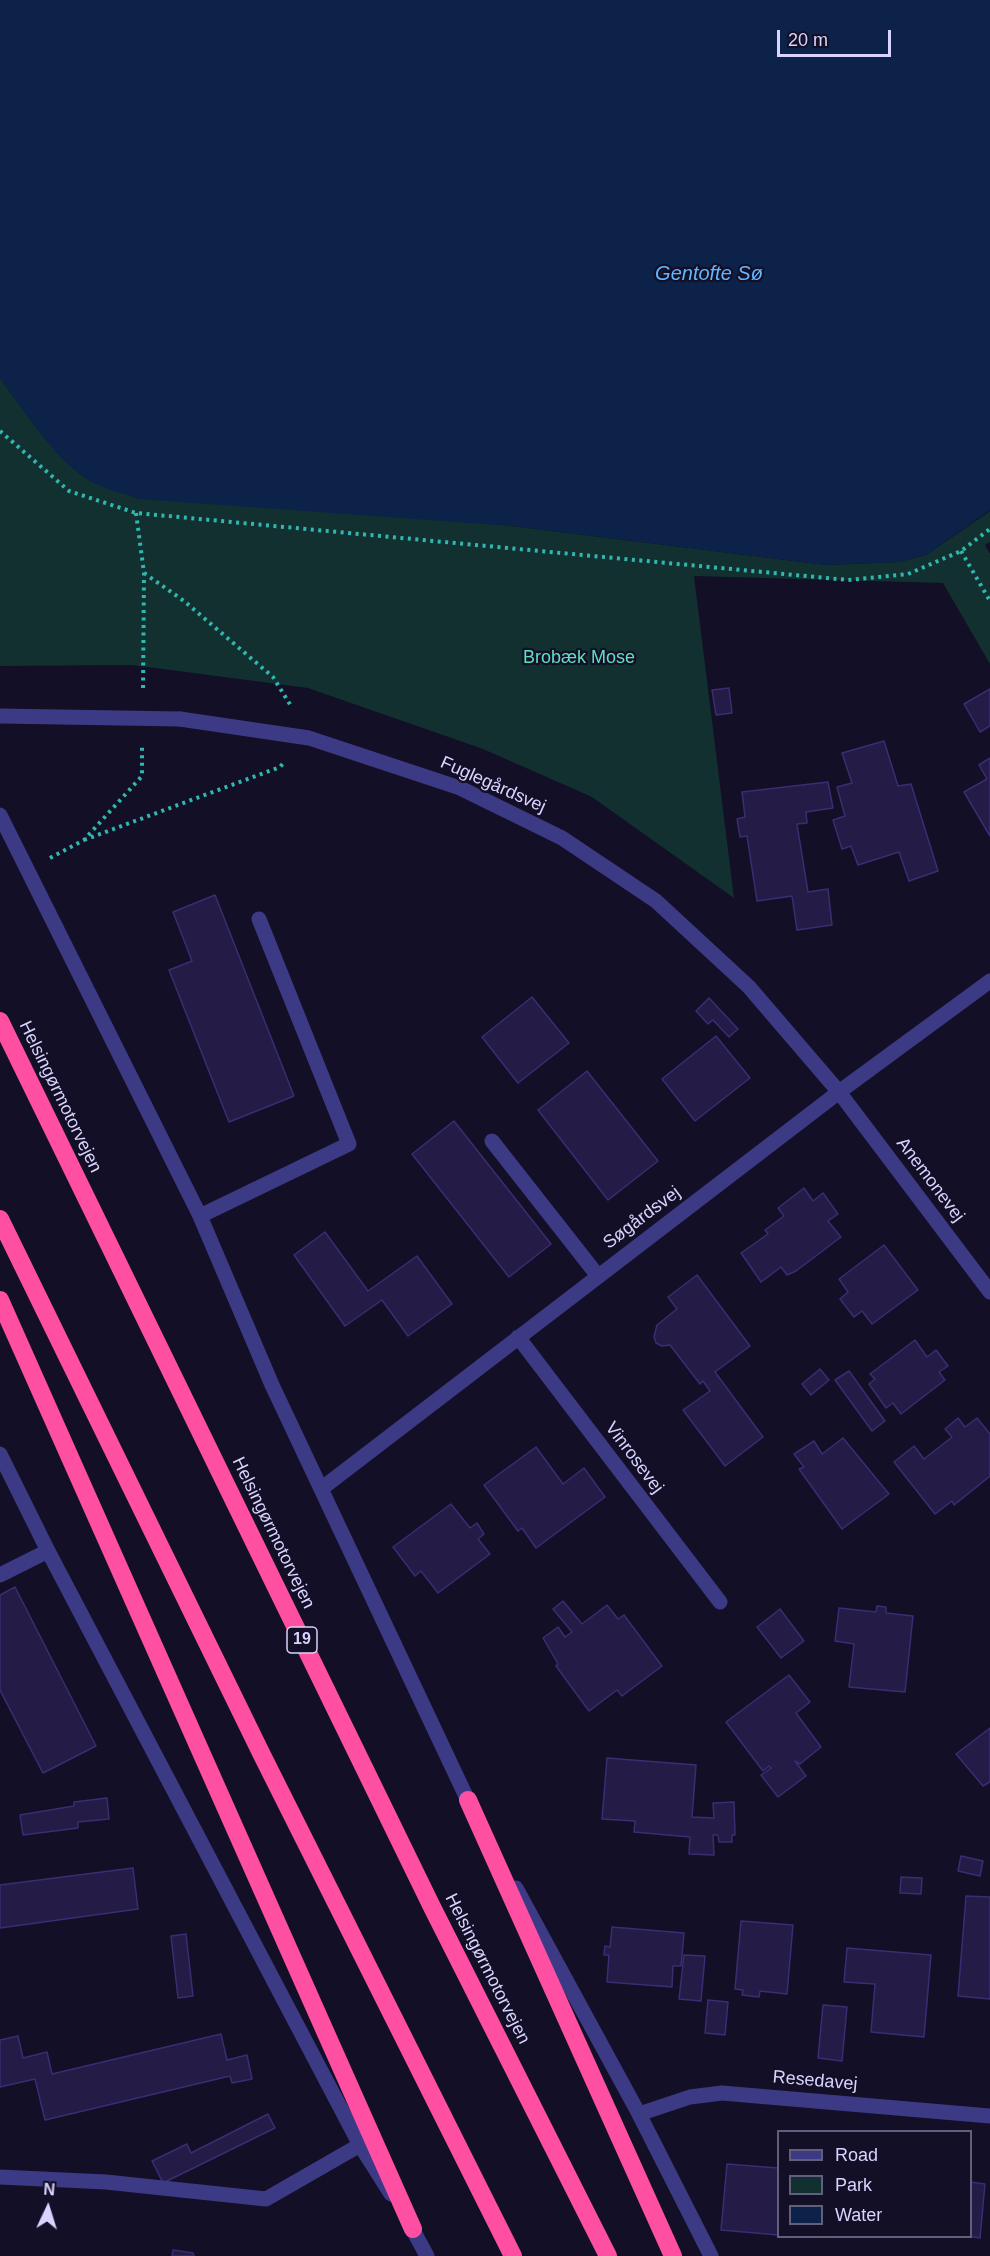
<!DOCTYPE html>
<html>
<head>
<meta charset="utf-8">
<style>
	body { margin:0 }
	#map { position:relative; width:990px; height:2256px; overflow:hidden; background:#130f26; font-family:Helvetica,sans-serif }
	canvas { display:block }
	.legend { position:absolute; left:777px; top:2130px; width:195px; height:108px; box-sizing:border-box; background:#130f26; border:2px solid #625e7d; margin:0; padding:8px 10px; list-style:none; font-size:18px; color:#d9d4ff }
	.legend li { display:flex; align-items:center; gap:12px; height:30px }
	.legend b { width:30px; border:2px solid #625e7d }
	.north { position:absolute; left:18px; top:2178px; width:60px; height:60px; -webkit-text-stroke:4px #130f26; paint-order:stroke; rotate:4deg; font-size:16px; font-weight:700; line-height:24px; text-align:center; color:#d9d4ff }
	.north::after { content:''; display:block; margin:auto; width:21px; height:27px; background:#d9d4ff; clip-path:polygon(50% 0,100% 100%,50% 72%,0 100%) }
	.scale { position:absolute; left:777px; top:30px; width:114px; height:27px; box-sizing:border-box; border:3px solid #d9d4ff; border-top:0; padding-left:8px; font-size:18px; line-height:21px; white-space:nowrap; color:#d9d4ff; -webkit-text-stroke:4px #130f26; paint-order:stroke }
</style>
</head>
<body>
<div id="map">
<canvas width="990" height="2256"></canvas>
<ul class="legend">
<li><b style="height:8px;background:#3d3a85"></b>Road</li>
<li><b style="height:16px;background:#12302f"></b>Park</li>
<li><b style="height:16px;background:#0c2248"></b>Water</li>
</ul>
<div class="north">N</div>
<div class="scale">20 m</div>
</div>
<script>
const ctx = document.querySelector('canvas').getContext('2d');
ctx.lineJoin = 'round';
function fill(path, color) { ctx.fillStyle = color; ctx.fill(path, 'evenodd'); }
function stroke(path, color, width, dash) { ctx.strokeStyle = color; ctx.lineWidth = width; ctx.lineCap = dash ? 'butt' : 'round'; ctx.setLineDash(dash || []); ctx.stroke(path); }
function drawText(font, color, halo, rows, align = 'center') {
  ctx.font = font + ' Helvetica,sans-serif'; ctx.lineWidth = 4.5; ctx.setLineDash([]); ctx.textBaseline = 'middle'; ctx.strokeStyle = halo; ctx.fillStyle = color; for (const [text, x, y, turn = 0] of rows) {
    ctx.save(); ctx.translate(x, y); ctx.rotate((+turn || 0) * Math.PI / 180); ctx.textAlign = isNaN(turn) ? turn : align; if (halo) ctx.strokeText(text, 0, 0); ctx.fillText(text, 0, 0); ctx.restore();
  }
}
fill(new Path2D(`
	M0 378 35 426 364 513 512 526 826 565 899 562 926 555 990 511V542L985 545 990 554V664L943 583 694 576 734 898 592 797 483 749 308 688 132 665 0 666Z`), '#12302f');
fill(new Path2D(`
	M0 0H990V510L926 555 899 562 826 565 512 526 139 499C123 493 102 489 87 479 53 458 24 410 0 378Z`), '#0c2248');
const building = new Path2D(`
	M729 688 732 713 716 715 712 690Z
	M990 689V726L980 732 964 704Z
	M884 741 898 786 911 784 938 871 909 881 899 852 858 865 851 846 842 849 833 820 845 816 837 787 852 783 842 753Z
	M990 758V836L964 792 987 779 979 765Z
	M828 782 833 808 806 812 807 823 797 824 808 892 828 889 832 925 797 930 792 896 757 901 747 836 740 837 737 819 745 817 742 792Z
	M215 895 294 1096 229 1122 169 970 192 961 173 912Z
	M532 997 569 1043 518 1083 482 1037Z
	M709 998 738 1029 729 1037 713 1020 708 1024 696 1011Z
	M716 1036 750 1078 695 1121 662 1079Z
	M587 1071 658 1161 608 1200 538 1110Z
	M454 1121 551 1244 509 1277 412 1154Z
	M804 1188 813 1201 823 1193 838 1214 828 1221 841 1237 796 1271 787 1275 781 1267 761 1282 741 1253 768 1234 765 1230 784 1216 778 1208Z
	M325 1232 368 1291 417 1256 452 1304 408 1336 382 1300 345 1326 294 1255Z
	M884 1245 918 1290 872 1324 862 1311 854 1317 840 1299 848 1292 839 1279Z
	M697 1275 750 1346 715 1372 763 1437 725 1466 683 1410 710 1391 703 1381 700 1384 670 1345 662 1346 656 1343 654 1337 657 1325 677 1309 668 1297Z
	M915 1340 927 1357 936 1350 948 1366 939 1372 945 1380 901 1414 893 1403 886 1408 869 1384 875 1379 870 1374Z
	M820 1369 829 1380 811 1395 802 1384Z
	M849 1371 885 1421 872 1431 835 1380Z
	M958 1418 965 1427 977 1418 990 1434V1476L954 1505 952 1501 935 1514 894 1462 914 1446 924 1459 952 1437 945 1429Z
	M843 1438 889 1494 842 1529 799 1469 804 1467 794 1454 814 1441 822 1454Z
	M536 1447 563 1484 584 1468 605 1497 536 1548 522 1528 518 1531 484 1485Z
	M451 1504 470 1528 477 1523 484 1534 478 1539 490 1554 438 1593 421 1571 415 1576 393 1547Z
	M15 1587 96 1746 43 1773 0 1690V1595Z
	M563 1601 582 1624 607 1605 618 1619 624 1615 662 1666 622 1696 617 1690 589 1711 556 1666 558 1664 543 1638 558 1627 565 1637 572 1632 553 1609Z
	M877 1606 886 1607V1613L913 1616 905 1692 849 1687 854 1644 835 1641 839 1608 876 1612Z
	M780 1609 804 1641 781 1658 757 1627Z
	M789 1675 810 1702 796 1713 821 1747 800 1764 795 1761 806 1776 778 1797 761 1775 771 1768 769 1766 763 1771 726 1722Z
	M990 1728V1782L983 1786 956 1754Z
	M607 1758 696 1765 692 1817 714 1818 713 1803 734 1802 735 1835H732V1842H719L718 1835H713L714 1855 689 1854 690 1837 634 1832 635 1821 602 1819Z
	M107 1798 109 1819 78 1822V1828L23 1835 20 1815 74 1806V1802Z
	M961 1856 983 1861 980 1876 958 1871Z
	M133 1868 138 1909 0 1928V1885Z
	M901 1877 922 1878 921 1894 900 1893Z
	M966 1896 990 1897V1999L958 1996Z
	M741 1921 793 1925 787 1994 760 1991 759 1997 742 1995 743 1990 735 1989Z
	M612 1927 684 1933 681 1966H673L672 1987 607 1982 609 1955H604L605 1946 610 1947Z
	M186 1934 193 1996 178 1998 171 1936Z
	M847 1948 931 1955 924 2037 871 2032 875 1984 844 1982Z
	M684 1955 705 1956 701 2001 679 1999Z
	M708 2000 728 2002 725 2035 705 2033Z
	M823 2005 847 2007 842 2061 818 2058Z
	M221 2034 227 2060 247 2055 252 2079 232 2083 230 2076 45 2120 35 2079 0 2087V2040L18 2036 23 2058 47 2052 52 2074Z
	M268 2114 275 2128 163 2183 152 2161 187 2144 191 2153Z
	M727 2164 778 2168V2235L721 2230Z
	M970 2182 985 2184 980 2238 967 2236H970Z
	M173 2250 193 2253 194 2256H172Z`);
fill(building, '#241b47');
stroke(building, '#3b2d73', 1.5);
stroke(new Path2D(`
	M0 431 69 491 136 513 848 580 908 574 961 551 990 529
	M136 513 144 573 143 691
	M961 551 990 601
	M144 573 184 601 273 677 291 706
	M84 840 280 767 285 761
	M50 858 84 840 142 776V744`), '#2fb8b0', 4, [3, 4.5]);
stroke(new Path2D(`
	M180 719 309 738 460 788 562 838 656 901 749 987 839 1092 990 1292
	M0 815 200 1216 272 1385 472 1809
	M492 1141 598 1276
	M200 1216 349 1144 259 919
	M518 1337 720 1602
	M0 1454 48 1551 360 2145 391 2194
	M321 1489 839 1092 990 981
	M0 1575 48 1551
	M516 1888 639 2114 711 2256
	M639 2114 690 2097 722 2093 990 2116
	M0 2177 106 2182 266 2199 360 2145
	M407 2219 427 2256`), '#3d3a85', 15);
stroke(new Path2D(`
	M0 1021 432 1907 608 2256
	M0 1219 262 1755 513 2256
	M0 1300 413 2229
	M468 1800 673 2256`), '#ff4fa3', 18);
stroke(new Path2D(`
	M0 716 180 719`), '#3d3a85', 15);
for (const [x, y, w] of [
	[302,1640,30]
]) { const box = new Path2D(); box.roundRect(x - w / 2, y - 13, w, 26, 4.5); ctx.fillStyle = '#130f26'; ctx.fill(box); stroke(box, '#d9d4ff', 1.5); }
drawText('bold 16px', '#d9d4ff', null, [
	["19",302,1640]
]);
drawText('18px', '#5fe0c0', '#130f26', [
	["Brobæk Mose",579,658]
]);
drawText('18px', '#d9d4ff', '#130f26', [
	["Fuglegårdsvej",493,785,24],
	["Helsingørmotorvejen",60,1097,64],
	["Anemonevej",930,1180,53],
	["Søgårdsvej",642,1218,-37],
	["Vinrosevej",634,1458,53],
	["Helsingørmotorvejen",273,1533,64],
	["Helsingørmotorvejen",487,1969,63],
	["Resedavej",815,2081,5]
]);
drawText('italic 20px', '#62b6ff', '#130f26', [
	["Gentofte Sø",709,274]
]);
</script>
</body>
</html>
